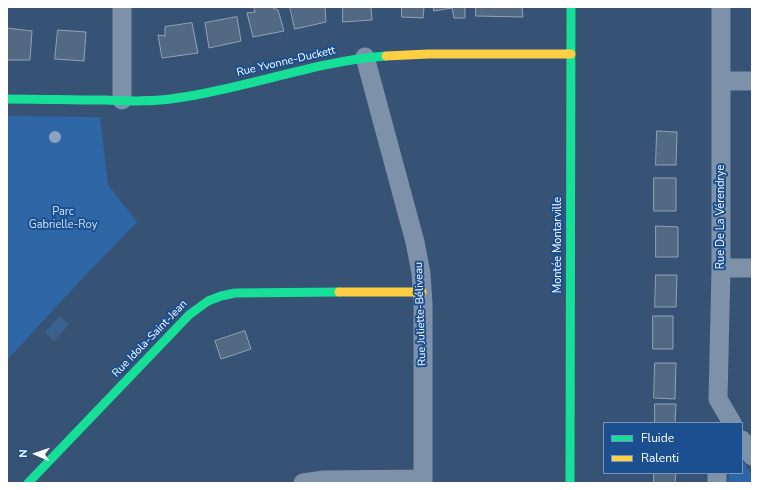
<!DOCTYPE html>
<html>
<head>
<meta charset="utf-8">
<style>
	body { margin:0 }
	#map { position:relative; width:759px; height:490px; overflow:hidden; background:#365274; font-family:"Nunito Sans",sans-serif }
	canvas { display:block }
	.frame { position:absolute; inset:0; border:8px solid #fff; pointer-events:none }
	.legend { position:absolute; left:603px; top:422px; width:140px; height:52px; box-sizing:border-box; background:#1b4f8f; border:1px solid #7695bc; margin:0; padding:5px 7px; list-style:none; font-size:12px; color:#fff }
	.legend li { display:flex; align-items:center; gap:8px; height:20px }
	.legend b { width:20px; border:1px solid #7695bc }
	.north { position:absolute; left:16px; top:434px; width:40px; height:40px; -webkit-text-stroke:3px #1b4f8f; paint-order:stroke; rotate:272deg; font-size:11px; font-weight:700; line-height:16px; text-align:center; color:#fff }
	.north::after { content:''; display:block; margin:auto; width:14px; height:18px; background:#fff; clip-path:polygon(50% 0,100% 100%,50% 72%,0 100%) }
</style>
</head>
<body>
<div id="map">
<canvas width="759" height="490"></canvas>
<div class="frame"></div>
<ul class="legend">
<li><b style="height:5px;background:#16e098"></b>Fluide</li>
<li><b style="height:5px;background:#ffcf43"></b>Ralenti</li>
</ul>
<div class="north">N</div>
</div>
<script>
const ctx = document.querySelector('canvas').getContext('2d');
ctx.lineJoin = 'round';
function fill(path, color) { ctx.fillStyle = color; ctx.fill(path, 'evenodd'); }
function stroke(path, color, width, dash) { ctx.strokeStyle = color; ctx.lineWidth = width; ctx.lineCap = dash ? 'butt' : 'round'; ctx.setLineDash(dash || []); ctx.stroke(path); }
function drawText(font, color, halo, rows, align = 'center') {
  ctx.font = font + ' "Nunito Sans",sans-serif'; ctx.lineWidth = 4; ctx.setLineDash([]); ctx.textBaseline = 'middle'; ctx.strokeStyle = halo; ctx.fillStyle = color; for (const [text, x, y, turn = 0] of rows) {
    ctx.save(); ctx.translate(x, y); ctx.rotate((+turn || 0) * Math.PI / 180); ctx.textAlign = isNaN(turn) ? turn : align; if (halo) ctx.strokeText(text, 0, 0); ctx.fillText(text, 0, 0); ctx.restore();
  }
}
fill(new Path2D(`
	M7 116 100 117 108 185 137 222 80 281 7 360Z
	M742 460 752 475V483H729V473H742Z`), '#2f66a5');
fill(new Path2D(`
	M60 316 69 324 54 341 45 332Z`), '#3b618d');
const building = new Path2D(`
	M254 7H273V8L278 10 284 31 253 37 247 13 255 12Z
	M290 7H325L326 22 295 29Z
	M343 7H371L372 20 343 22Z
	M402 7H424L423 18 402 17Z
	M434 7H465V18H454L452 8 434 11Z
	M476 7H522L523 17 476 16Z
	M237 17 241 41 209 48 205 23Z
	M192 23 198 53 162 58 158 35 165 36V27Z
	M7 28 32 31 30 60H7Z
	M58 30 86 32 84 61 55 59Z
	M657 131 677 132 676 165H656Z
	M654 178H676V211H654Z
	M656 226 678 227V257H656Z
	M656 275H677L676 307H655Z
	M653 316H673V349H653Z
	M245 331 251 349 221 359 215 341Z
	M655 363H676L675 399 654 398Z
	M655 404H676L675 423H655Z
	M654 473H676L675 483H654Z`);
fill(building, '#526984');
stroke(building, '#92a2b6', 1);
stroke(new Path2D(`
	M721 7V268L718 399 732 423
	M365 57 415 242 421 273 423 304V483
	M721 81H752
	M122 100V7
	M721 268H752
	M742 440 752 456
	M303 483 324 480 423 479
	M717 483V473`), '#7d92a8', 19);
stroke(new Path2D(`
	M7 99C39 99 72 100 104 100 129 101 153 102 177 98 248 88 315 61 386 56
	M28 483 189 315 208 301 221 296 235 293 339 292
	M570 483 571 7`), '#16e098', 9);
stroke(new Path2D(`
	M386 56 428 54H571
	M339 292H422`), '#ffcf43', 9);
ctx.fillStyle = '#8aa2be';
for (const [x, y] of [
	[55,137]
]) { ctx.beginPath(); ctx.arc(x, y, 6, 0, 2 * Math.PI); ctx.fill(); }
drawText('11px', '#fff', '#1b4f8f', [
	["Rue Yvonne-Duckett",286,62,-13],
	["Rue De La Vérendrye",721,217,-90],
	["Montée Montarville",558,245,-90],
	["Rue Juliette-Béliveau",421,314,-92],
	["Rue Idola-Saint-Jean",150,339,-46]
]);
drawText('11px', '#cfe3fa', '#1b4f8f', [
	["Parc",63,212],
	["Gabrielle-Roy",63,225]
]);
</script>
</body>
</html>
